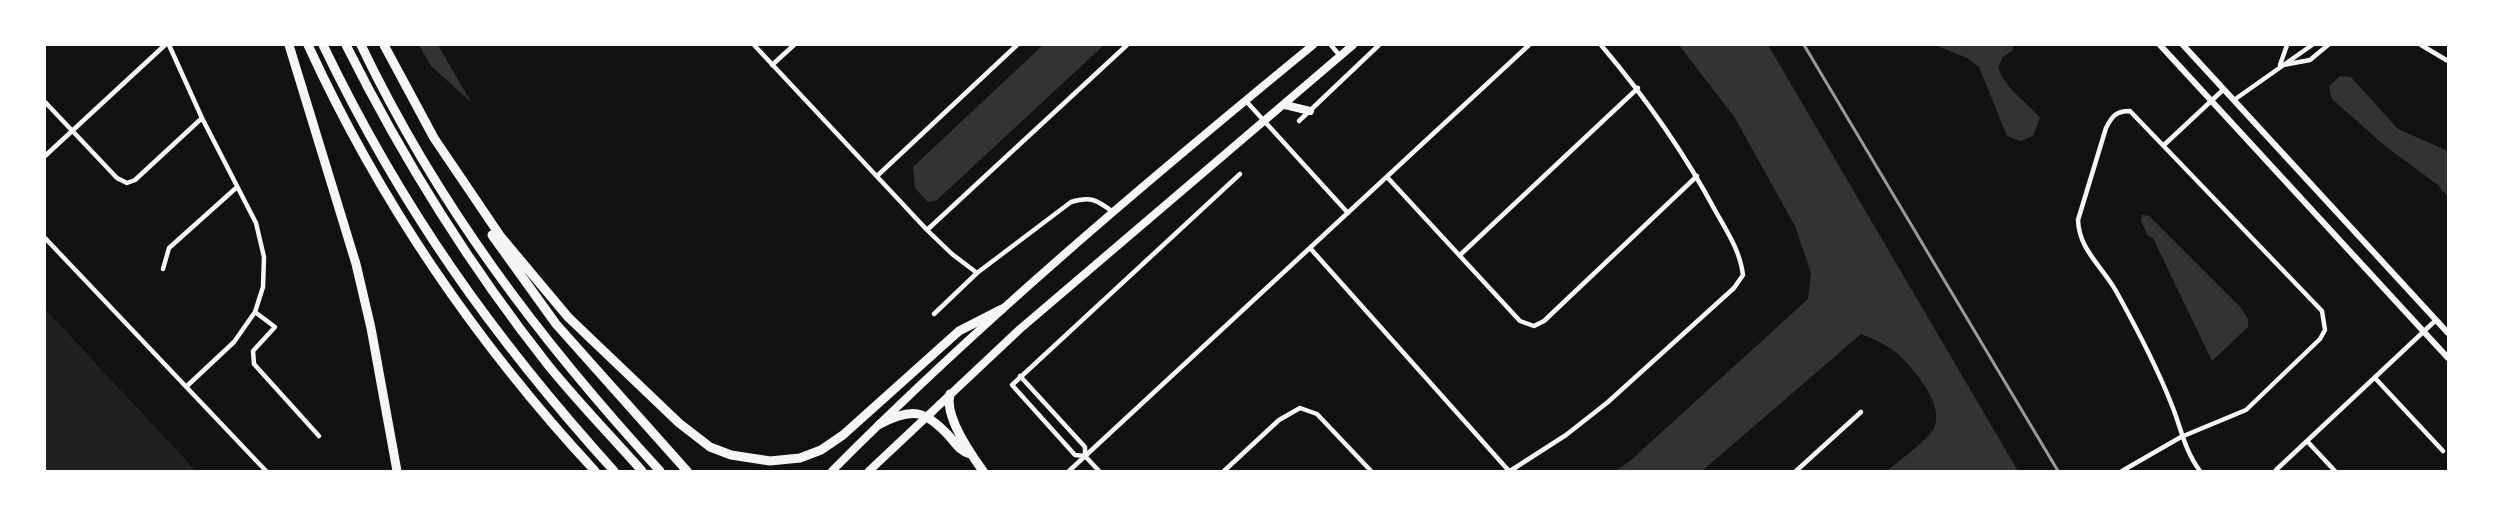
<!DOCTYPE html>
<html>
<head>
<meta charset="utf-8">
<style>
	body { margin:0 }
	#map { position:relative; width:2493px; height:516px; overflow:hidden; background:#111; font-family:"Crimson Pro",serif }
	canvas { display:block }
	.frame { position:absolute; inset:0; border:46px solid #fff; pointer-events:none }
</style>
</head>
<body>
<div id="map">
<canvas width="2493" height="516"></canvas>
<div class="frame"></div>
</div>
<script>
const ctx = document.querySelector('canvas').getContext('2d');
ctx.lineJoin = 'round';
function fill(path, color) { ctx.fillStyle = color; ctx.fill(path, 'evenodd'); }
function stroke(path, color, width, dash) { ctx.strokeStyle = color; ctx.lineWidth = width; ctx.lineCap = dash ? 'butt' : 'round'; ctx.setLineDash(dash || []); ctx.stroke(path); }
fill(new Path2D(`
	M45 309 196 471H45Z`), '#202020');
fill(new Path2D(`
	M419 45H438L471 102 431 66Z
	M1043 45H1104L937 200 928 202 915 188 913 167Z
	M1679 45H1768L2018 471H1887C1900 460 1924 443 1933 430 1947 407 1914 369 1898 354 1887 345 1874 339 1861 334L1702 471H1615L1630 461 1808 299 1811 273 1795 226 1735 118Z
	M1935 45H2013V50L2003 57 1998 67C2005 89 2026 101 2040 118L2033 136 2021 141 2007 136 1979 67 1967 58Z
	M2340 76 2351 77 2398 129 2448 151V197L2438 185 2385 146 2332 99 2329 86Z
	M2142 215 2149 216 2241 308 2248 319V327L2212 361 2153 238 2148 236 2141 221Z`), '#333');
stroke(new Path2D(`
	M169 45 202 118 256 223 264 257 263 287 255 312 234 342 187 386
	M754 45 927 230 952 254 977 273
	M1331 45 1340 56
	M2421 45 2448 61
	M772 65 794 45
	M2280 65 2287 45
	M2283 65 2310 60 2328 45
	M2234 100 2312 45
	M1246 101 1348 213
	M45 102 117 178 127 183 135 180 202 118
	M1299 121 1379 45
	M2164 145 2224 89
	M45 156 165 45
	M877 176 1017 45
	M1387 177 1520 321 1534 326 1544 321 1697 176
	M927 230 1127 45
	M45 238 266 471
	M1310 248 1509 471
	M1460 255 1638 88
	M163 269 169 248 236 188
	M255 312 275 327 253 351 254 364 319 436
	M934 314 977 273 1071 202C1091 196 1097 200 1113 212
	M1020 376 1085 447V456
	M2375 378 2443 451
	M2307 441 2335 471
	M2276 470 2436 320
	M1069 471 1529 45
	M1099 471 1085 456 1075 455 1012 385 1240 174
	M1224 471 1279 420 1300 408 1317 414 1371 471
	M1510 471 1566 435 1608 402 1734 288 1743 275C1740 251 1728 233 1716 212 1684 152 1645 97 1601 45
	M1796 471 1861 412
	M2122 471 2181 437 2246 410 2320 339 2325 330 2322 311 2130 111C2116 111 2112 116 2106 128L2078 220C2079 250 2102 266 2116 291 2136 327 2156 365 2171 403 2181 427 2184 450 2200 471`), '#f5f5f5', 4.5);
stroke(new Path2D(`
	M2160 45 2448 358
	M2183 45 2448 333`), '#f5f5f5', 6);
stroke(new Path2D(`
	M1285 105 1310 111
	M832 471C983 319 1147 181 1313 45
	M869 471 1020 329 1353 45`), '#f5f5f5', 8);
stroke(new Path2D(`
	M289 45 356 264 371 328 397 471
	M308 45C380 202 478 345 595 471
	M323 45C402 209 492 336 614 471
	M346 45C403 159 469 265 548 365 578 402 611 436 642 471
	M361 45C438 206 540 340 660 471
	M384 45 434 138 501 237 568 317 679 423 710 447 731 455 770 461 800 458 821 450 843 435 959 331 1002 309
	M492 235 556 324 687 471
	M950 394C944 416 970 453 983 471
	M880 424C912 407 925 410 949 436 956 444 960 451 970 454`), '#f5f5f5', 9);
stroke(new Path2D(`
	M1804 45 2058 471`), '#9a9a9a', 3);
</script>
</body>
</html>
